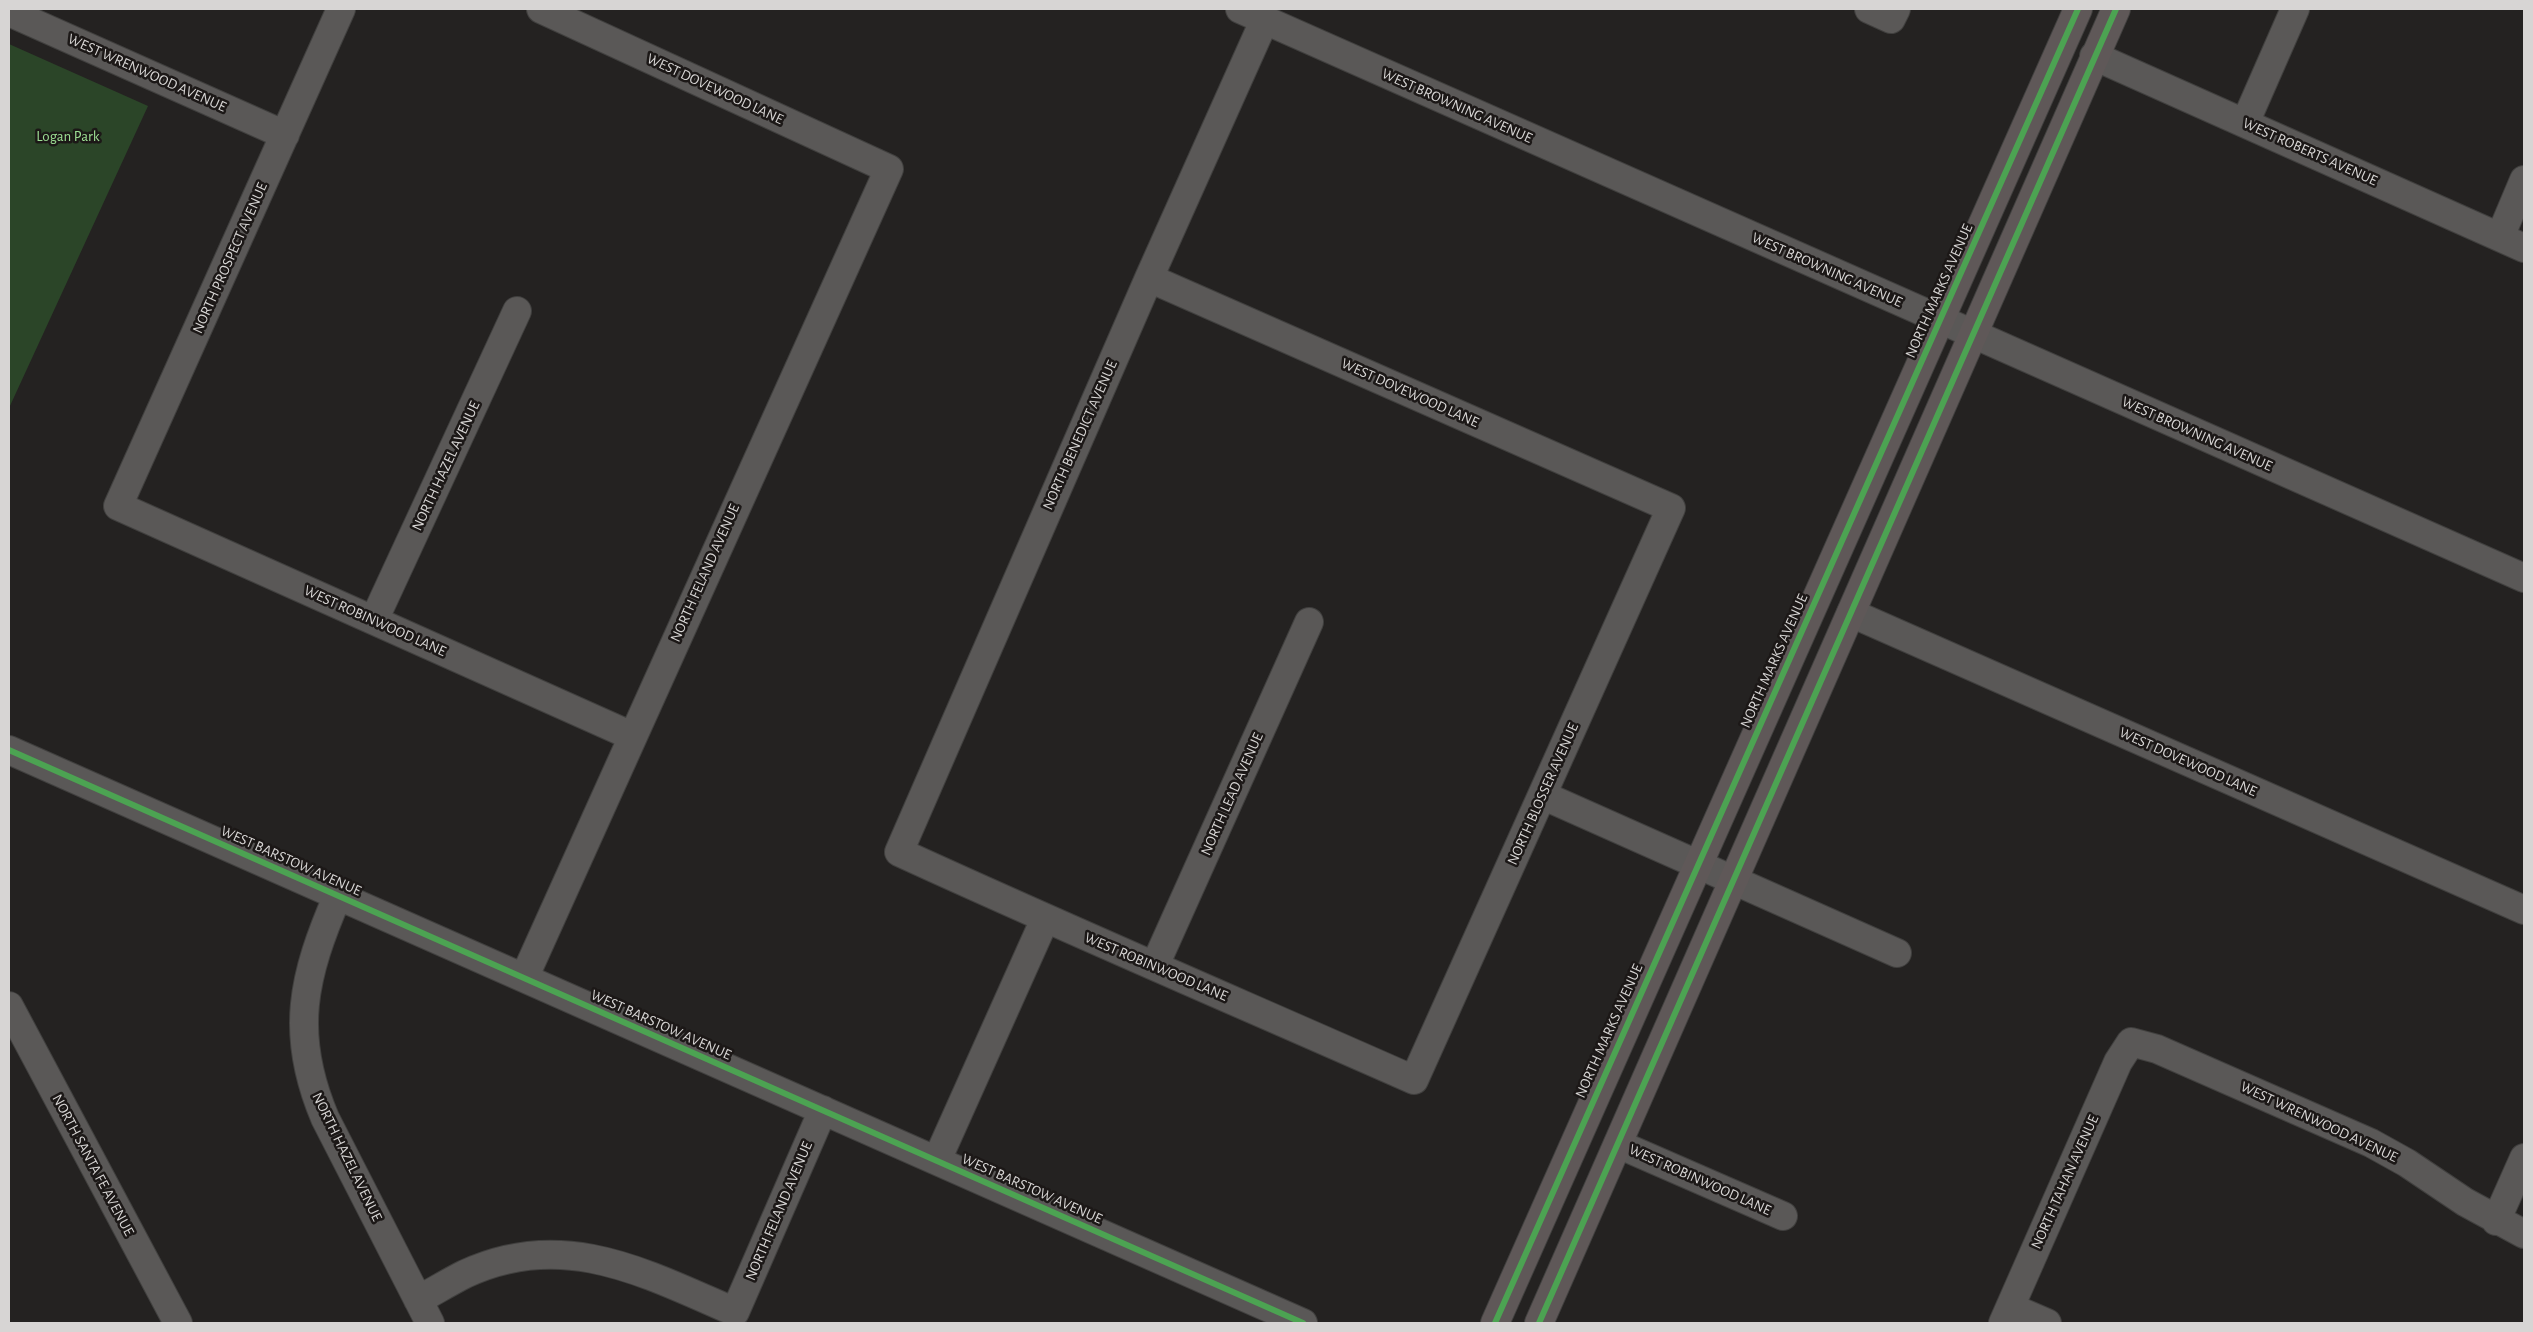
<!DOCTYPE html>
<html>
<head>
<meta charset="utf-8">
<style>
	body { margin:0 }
	#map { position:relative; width:2533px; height:1332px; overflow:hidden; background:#242221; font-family:"Alegreya Sans",sans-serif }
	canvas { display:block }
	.frame { position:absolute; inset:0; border:10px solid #d7d5d4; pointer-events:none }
</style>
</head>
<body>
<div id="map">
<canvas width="2533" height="1332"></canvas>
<div class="frame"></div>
</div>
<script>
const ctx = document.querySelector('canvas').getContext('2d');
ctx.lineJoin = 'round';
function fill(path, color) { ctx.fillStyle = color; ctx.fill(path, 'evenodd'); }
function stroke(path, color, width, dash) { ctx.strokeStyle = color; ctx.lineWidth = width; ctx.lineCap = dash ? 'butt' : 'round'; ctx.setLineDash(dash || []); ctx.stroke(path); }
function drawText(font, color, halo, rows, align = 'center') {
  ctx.font = font + ' "Alegreya Sans",sans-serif'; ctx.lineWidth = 5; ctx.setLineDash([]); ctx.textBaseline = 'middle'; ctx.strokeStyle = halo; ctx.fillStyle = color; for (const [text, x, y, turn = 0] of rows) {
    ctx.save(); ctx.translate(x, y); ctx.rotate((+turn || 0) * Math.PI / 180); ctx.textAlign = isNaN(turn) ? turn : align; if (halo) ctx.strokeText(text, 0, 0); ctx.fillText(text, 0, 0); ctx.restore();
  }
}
fill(new Path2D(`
	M9 44 148 106 9 408Z`), '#2b4528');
const minor = new Path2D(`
	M341 9 118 506 632 736
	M1240 9 2524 578
	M1869 9 1891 19 1896 9
	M9 12 285 135
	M2094 56 2524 248
	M2245 123 2295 9
	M2500 237 2524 180
	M1149 278 1671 508 1414 1080C1242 1004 1069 930 899 852L1149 278 1265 19
	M1851 613 2524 910
	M374 620 517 311
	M9 750 1303 1323
	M1542 795 1897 953
	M338 895C303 976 289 1033 325 1118L430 1323
	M1155 965 1309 622
	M524 978 889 169 541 9
	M9 1006 178 1323
	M1618 1144 1783 1216
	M937 1160 1045 919
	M2496 1221 2524 1158
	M418 1300C433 1292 449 1282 465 1274 563 1228 645 1273 735 1312L823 1110
	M2010 1307 2047 1323
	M2003 1323 2118 1062 2131 1042 2157 1049 2371 1143 2407 1163 2465 1202 2524 1234`);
const major = new Path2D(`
	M1495 1323 2078 9
	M1539 1323 2116 9`);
stroke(minor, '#41403f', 30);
stroke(major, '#41403f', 30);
stroke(minor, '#5a5857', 28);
stroke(major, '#5f5858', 28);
stroke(new Path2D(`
	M9 750 1303 1323
	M1495 1323 2078 9
	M1539 1323 2116 9`), '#4ca352', 6);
drawText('15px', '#d7d5d4', '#1c1817', [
	["WEST WRENWOOD AVENUE",147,73,24],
	["WEST DOVEWOOD LANE",715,89,25],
	["WEST BROWNING AVENUE",1457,106,24],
	["WEST ROBERTS AVENUE",2310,152,24],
	["NORTH PROSPECT AVENUE",230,258,-66],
	["WEST BROWNING AVENUE",1827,270,24],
	["NORTH MARKS AVENUE",1939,291,-66],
	["WEST DOVEWOOD LANE",1410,393,24],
	["WEST BROWNING AVENUE",2197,434,24],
	["NORTH BENEDICT AVENUE",1080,435,-66],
	["NORTH HAZEL AVENUE",446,466,-65],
	["NORTH FELAND AVENUE",705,573,-66],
	["WEST ROBINWOOD LANE",375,621,24],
	["NORTH MARKS AVENUE",1774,661,-66],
	["WEST DOVEWOOD LANE",2188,762,24],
	["NORTH LEAD AVENUE",1232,794,-66],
	["NORTH BLOSSER AVENUE",1543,794,-66],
	["WEST BARSTOW AVENUE",291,861,24],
	["WEST ROBINWOOD LANE",1156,967,23],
	["WEST BARSTOW AVENUE",661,1025,24],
	["NORTH MARKS AVENUE",1609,1031,-66],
	["WEST WRENWOOD AVENUE",2319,1122,25],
	["NORTH HAZEL AVENUE",347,1157,64],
	["NORTH SANTA FE AVENUE",93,1165,62],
	["WEST ROBINWOOD LANE",1700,1180,24],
	["NORTH TAHAN AVENUE",2065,1182,-66],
	["WEST BARSTOW AVENUE",1032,1189,24],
	["NORTH FELAND AVENUE",779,1211,-67]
]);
drawText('15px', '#9ddf94', '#1c1817', [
	["Logan Park",68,136]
]);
</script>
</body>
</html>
